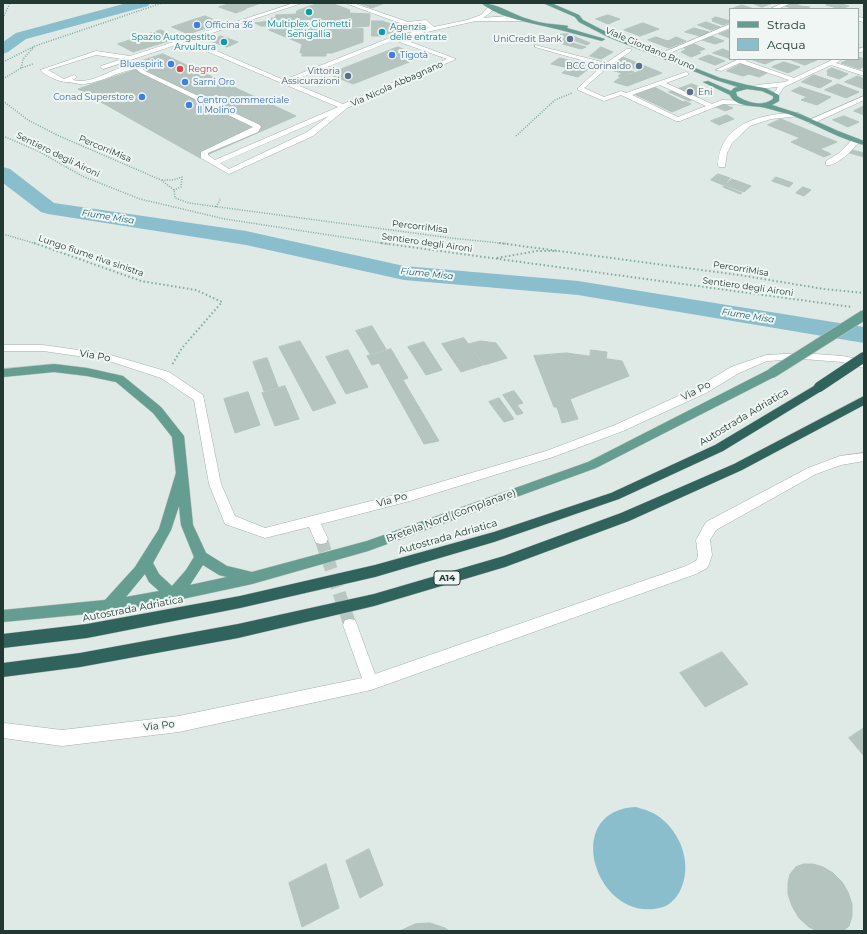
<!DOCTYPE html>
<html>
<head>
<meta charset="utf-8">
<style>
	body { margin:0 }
	#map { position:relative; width:867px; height:934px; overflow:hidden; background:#dfe9e5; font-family:Montserrat,sans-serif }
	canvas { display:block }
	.frame { position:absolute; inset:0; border:4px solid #213833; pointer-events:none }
	.legend { position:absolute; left:729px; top:8px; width:130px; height:52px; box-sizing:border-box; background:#eff6f3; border:1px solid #9daaa6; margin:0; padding:5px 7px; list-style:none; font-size:12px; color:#213833 }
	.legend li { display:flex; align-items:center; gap:8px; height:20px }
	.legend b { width:20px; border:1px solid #9daaa6 }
</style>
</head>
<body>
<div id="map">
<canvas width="867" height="934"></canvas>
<div class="frame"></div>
<ul class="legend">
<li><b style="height:5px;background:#669d91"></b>Strada</li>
<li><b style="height:11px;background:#8abecc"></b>Acqua</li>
</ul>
</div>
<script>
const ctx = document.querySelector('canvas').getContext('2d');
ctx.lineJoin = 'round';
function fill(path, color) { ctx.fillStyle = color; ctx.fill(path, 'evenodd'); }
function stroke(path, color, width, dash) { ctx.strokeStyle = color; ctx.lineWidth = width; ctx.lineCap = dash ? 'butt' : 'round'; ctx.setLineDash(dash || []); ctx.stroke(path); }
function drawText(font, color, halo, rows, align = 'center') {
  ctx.font = font + ' Montserrat,sans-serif'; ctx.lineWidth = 4; ctx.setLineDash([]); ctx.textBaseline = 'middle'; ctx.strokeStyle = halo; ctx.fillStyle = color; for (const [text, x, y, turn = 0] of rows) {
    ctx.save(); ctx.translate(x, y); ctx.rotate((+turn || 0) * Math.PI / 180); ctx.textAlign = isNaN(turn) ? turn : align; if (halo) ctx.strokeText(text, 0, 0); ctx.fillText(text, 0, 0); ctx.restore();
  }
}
fill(new Path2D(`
	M636 807C646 810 656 813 663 820 683 837 692 867 680 891 677 897 670 905 663 907 597 927 559 810 636 807Z`), '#8abecc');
fill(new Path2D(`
	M127 3H150L148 6 26 39 8 52 3 54V42L16 33Z
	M3 167 10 169 54 203 246 231 404 266 578 281 864 327V343L578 295 404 280 246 245 48 214 41 212 3 183Z`), '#8abecc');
const building = new Path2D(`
	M229 3H261L244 9Z
	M319 3H331L350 10 349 13 370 14 369 26 344 28 324 29V27L298 29 269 28 270 26H261L255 23 270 21 271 18H275L276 15 296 14 297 11Z
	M364 3H385L372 8 361 4Z
	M752 3H773L762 7Z
	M793 3 801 6 810 7 805 9H794L785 6Z
	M831 3H838L849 6 841 9 826 5Z
	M229 4 246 9 236 13 219 7Z
	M742 5 754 9 734 8Z
	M608 15 620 19 608 24 596 19Z
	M205 16 222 23 188 34 172 27Z
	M716 17 730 21V22L723 25 712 21 714 20 712 19Z
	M372 21H382L402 28 382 36H372Z
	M706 22 720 27 711 30 698 25Z
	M643 23 659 29 640 36 624 30Z
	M694 28 709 32 700 36 685 32Z
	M363 29V42L332 53H300L302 44 269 30Z
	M161 30 178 38 133 52 118 44Z
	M730 30V38L719 34Z
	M562 34H568L590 43 587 45 567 38 563 40 586 47 581 49 548 40Z
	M221 36 238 42 227 47 210 41Z
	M711 36 724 41 715 44 702 40Z
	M656 37 668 41 676 37 686 41 669 48 648 40Z
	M694 44 705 49 697 52 701 53 691 57 681 52 687 49 684 48Z
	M398 47 422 57 353 84 329 74Z
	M601 47 613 52 601 59 590 56Z
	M723 49 730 52 731 59 713 53Z
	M303 53H326V56H302Z
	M163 54 296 116 200 158 78 89 134 70 126 66Z
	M709 55 725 61 715 65 699 59Z
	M623 57 662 73 627 86 614 82 621 77 618 76 622 73 607 69 611 65 634 72 626 74 628 75 640 71 630 66 629 67 614 63Z
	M858 57 864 59V66L860 69 841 63 849 59H858Z
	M560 58 592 66 578 77 562 73 569 68 551 64Z
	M754 59H777L765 64 753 60Z
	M789 59H816L817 60 805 65Z
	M784 62 800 67 788 73 772 67Z
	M743 63 769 72 759 77 749 74 743 76 727 71Z
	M832 68 848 74 839 79 827 75 828 74 827 71Z
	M814 75 832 81 820 88 802 82Z
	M858 76 864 79V89L845 82Z
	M692 84 712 92 689 101 669 92Z
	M838 84 859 92 846 98 825 90Z
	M654 87 683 102 685 101 691 104 672 112 634 94Z
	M800 87 831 97 817 105 801 100 807 97 792 91Z
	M723 104 733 108 725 111 716 107Z
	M864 106V115L854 111Z
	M727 115 734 119 719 125 711 121Z
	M844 116 859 122 848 127 833 120Z
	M781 119 837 142 820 149 831 154 824 157 791 142 800 138 768 125Z
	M852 150 864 153V157L850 153Z
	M718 174 730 178 723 185 711 180Z
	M776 177 793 183 789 187 772 181Z
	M732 179 751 186 744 192 724 185Z
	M724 186 742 193 740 194 723 187Z
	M803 187 811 190 804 196 796 193Z
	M372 326 386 349 370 354 356 331Z
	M464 338 483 365 461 372 442 344Z
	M300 341 336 403 313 411 279 347Z
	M481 341 496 343 507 358 484 365 469 344Z
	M424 342 442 370 426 375 408 347Z
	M391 349 408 378 403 380 439 441 424 444 379 363 372 365 367 356Z
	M348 350 368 387 346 394 326 357Z
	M591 350 607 352 606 358 590 356Z
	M567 353 622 361 629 376 570 399 578 419 562 423 557 407H554L534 356Z
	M267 358 278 387 264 391 253 362Z
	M285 386 299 419 275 426 262 393Z
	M514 391 523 403 517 405 523 413 517 415 503 395Z
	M248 392 260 425 235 433 224 399Z
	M499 398 514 419 504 422 489 402Z
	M722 652 748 684 705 707 680 673Z
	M864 728V756L849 738Z
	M369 849 383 885 360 898 346 861Z
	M326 864 339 908 302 927 289 883Z
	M804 864H813L823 867 833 873 842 882 848 892 852 904V916L849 926 843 931H817L809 927 799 918 792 906 788 894V883L790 874 796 867Z
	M430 923 445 928 449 931H400L415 924Z`);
fill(building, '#b5c4be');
stroke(building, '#b2c3bd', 1);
stroke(new Path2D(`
	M321 539 350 625`), '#b9c6c1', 13, [13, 6]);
const minor = new Path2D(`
	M294 3H302L191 40 284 80 392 37 429 28 423 23 413 26 405 25 345 3H353L408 22 426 20 434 27 467 20 481 15 491 4 494 6 491 12 483 18C494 17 517 14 526 19L523 21H476L400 38 456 59 347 108 313 136 229 174 201 158V152L253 127 141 73 136 69C118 71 103 82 85 84 79 85 73 82 67 82 59 82 46 76 40 70L96 51 130 56ZM394 40 447 59 343 104 290 82ZM185 42 338 107 215 160 208 155V153L258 132 261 127 260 125 145 71 139 66C116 62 96 86 73 80L77 77 74 75 64 79 48 70 96 55 122 59 101 66 100 67 103 69ZM329 116 307 132 229 169 220 163Z
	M783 3H791L778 9H770Z
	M858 17 864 18V22L858 21Z
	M730 24V28L660 57 655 56Z
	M535 45 606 63 627 49H631V51L609 66 584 88 604 97 621 91 626 93 686 72 688 73V75L666 83 712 104 722 100 747 101 750 103 747 105 723 104 680 121H676L621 95 604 101 578 90V88L602 66 535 47ZM660 85 706 106 678 117 632 95Z
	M864 47V51L858 53V49Z
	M739 59H747L746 61 794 78 834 59H842L836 63 864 72V76L831 65 784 87 778 96 776 97 773 95 778 87 757 89 754 87 757 85 785 82 789 80 740 63 721 71 716 70Z
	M864 96V100L814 123H808L807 121Z
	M798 113 800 114V116L771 119 750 126 732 143 727 153 725 167H719L718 165C720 122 764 113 798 113Z
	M853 139H859L860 141C853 149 837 167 826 165V161L839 153Z
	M3 345H43L107 354 169 372 203 395 221 484 235 516 265 528 410 491 546 451 615 425 698 387 731 367 766 355 803 353 842 356 864 360V368L842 362 803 359 767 361 739 373 706 393 623 431 553 457 410 501 321 524 328 539 326 543 321 544 316 543 309 527 265 538 225 524 209 484 194 400 161 378 106 360 43 351H3Z
	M864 453V461L841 465 816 474 716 530 710 540 712 555 709 564 707 568 696 574 371 690 179 732 62 746 3 738V724L5 723 62 730 179 716 362 678 343 625 345 620 350 619 355 620 357 625 375 674 686 566 697 560 698 555 696 540 706 522 808 468 840 456Z`);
const major = new Path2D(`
	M481 3C497 3 513 15 528 19 542 24 554 24 568 26L567 28 605 39 602 41C587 37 572 33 557 29 533 23 501 19 481 3Z
	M543 3H551L579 15 583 20 612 35 720 78 747 85 765 88 779 95V101L772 105 800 114 838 131 864 141V145C840 139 819 126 796 117 787 113 776 111 766 108 756 105 735 108 730 95L703 82 708 81 731 91 734 88 738 87 716 80 608 37 579 22 575 17ZM747 89 762 91 773 96V99C762 107 748 103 737 96L736 92Z
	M54 364 87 368 123 376 161 407 184 436 193 525 206 553 227 566 252 572 367 541 588 462 768 370H776L777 373 776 376 596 468 368 551 252 584 173 601 108 612 3 622V610L105 600 135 567 159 529 176 473 172 437 153 413 116 382 87 376 54 372 3 377V369ZM179 506 181 525 194 557 186 570 172 586 159 574 153 563 171 530ZM203 565 219 575 227 577 190 585ZM145 574 149 582 159 591 126 597Z`);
const highway = new Path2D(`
	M819 383 823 384 824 387 823 390 723 451 619 499 494 542 375 577 240 608 87 638 3 648V634L87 624 240 596 375 565 494 532 611 493 715 445Z
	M864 396V405L742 470 629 521 505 567 374 606 238 638 80 667 3 677V663L80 653 238 624 374 594 504 556 621 513 734 464Z`);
stroke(minor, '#a2b0ac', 1);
stroke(major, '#bcc3c2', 1);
stroke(highway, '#bcc3c2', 1);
stroke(new Path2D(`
	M3 18 10 3
	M3 62 35 46 162 3
	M21 68 23 59 34 47
	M3 79 21 68 33 64
	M3 101 28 120 57 135 161 180 174 190 175 198 189 203 451 238 509 244
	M3 136 38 151 82 176 140 199 225 219 388 244
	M516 136 555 100 572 93
	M162 180H173L182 177 181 187 174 190
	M216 207 220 200 219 198
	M3 234 37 244`), '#81aba0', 1.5, [1, 1.5]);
stroke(new Path2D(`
	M34 243 141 281 196 290 222 302 182 348 172 365
	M381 243 852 307
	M499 243 739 275 824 289 864 293
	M497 258 537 251H557`), '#81aba0', 2, [1.5, 2.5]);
fill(minor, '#fff');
fill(major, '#669d91');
fill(highway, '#2f635b');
const majorBridge = new Path2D(`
	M772 373 864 315`);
const highwayBridge = new Path2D(`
	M819 387 864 357`);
stroke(majorBridge, '#bcc3c2', 11, []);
stroke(highwayBridge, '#bcc3c2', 11, []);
stroke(majorBridge, '#669d91', 10);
stroke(highwayBridge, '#2f635b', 10);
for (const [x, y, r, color] of [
	[309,12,4,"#0f9aa8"],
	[197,25,4,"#3f7fe0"],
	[382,32,4,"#0f9aa8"],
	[570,39,4,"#5c6f8a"],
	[224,42,4,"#0f9aa8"],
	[392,55,4,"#3f7fe0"],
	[171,64,4,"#3f7fe0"],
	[639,66,4,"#5c6f8a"],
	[180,69,4,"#e0444e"],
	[348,76,4,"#5c6f8a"],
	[185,82,4,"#3f7fe0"],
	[690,92,4,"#5c6f8a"],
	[142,97,4,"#3f7fe0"],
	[189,105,4,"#3f7fe0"]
]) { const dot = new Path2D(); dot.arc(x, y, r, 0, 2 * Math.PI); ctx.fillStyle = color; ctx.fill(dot); stroke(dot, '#eff6f3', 1.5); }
drawText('9px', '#0d838f', '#eff6f3', [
	["Multiplex Giometti",309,24],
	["Senigallia",309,34],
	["Agenzia",390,27,"left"],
	["delle entrate",390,37,"left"],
	["Spazio Autogestito",216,37,"right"],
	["Arvultura",216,47,"right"]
]);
drawText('9px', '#366cbe', '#eff6f3', [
	["Officina 36",205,25],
	["Tigotà",400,55],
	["Bluespirit",163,64,"right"],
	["Sarni Oro",193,82],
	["Conad Superstore",134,97,"right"],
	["Centro commerciale",197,100],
	["Il Molino",197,110]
], 'left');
drawText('9px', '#4e5e75', '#eff6f3', [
	["UniCredit Bank",562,39],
	["BCC Corinaldo",631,66],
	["Vittoria",340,71],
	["Assicurazioni",340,81],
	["Eni",698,92,"left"]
], 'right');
drawText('9px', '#213833', '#eff6f3', [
	["Viale Giordano Bruno",650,49,23],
	["Via Nicola Abbagnano",397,84,-24],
	["PercorriMisa",105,149,23],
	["Sentiero degli Aironi",58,155,26],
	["PercorriMisa",420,227,7],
	["Sentiero degli Aironi",427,243,8],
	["Lungo fiume riva sinistra",91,256,19],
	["PercorriMisa",741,269,9],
	["Sentiero degli Aironi",748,287,8]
]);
drawText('9px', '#be3a42', '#eff6f3', [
	["Regno",188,69]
], 'left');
drawText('italic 9px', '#1f5f70', '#eff6f3', [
	["Fiume Misa",108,217,9],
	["Fiume Misa",427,274,6],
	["Fiume Misa",748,316,9]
]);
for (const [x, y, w] of [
	[447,578,26]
]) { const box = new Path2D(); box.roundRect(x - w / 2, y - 7, w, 14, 3); ctx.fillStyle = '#eff6f3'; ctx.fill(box); stroke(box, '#213833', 1); }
drawText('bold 9px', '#213833', null, [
	["A14",447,578]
]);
drawText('10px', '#213833', '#eff6f3', [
	["Via Po",95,356,10],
	["Via Po",696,391,-27],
	["Autostrada Adriatica",744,417,-31],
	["Via Po",392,500,-15],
	["Bretella Nord (Complanare)",451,516,-20],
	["Autostrada Adriatica",448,537,-16],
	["Autostrada Adriatica",133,609,-11],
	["Via Po",159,726,-7]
]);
</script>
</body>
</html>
